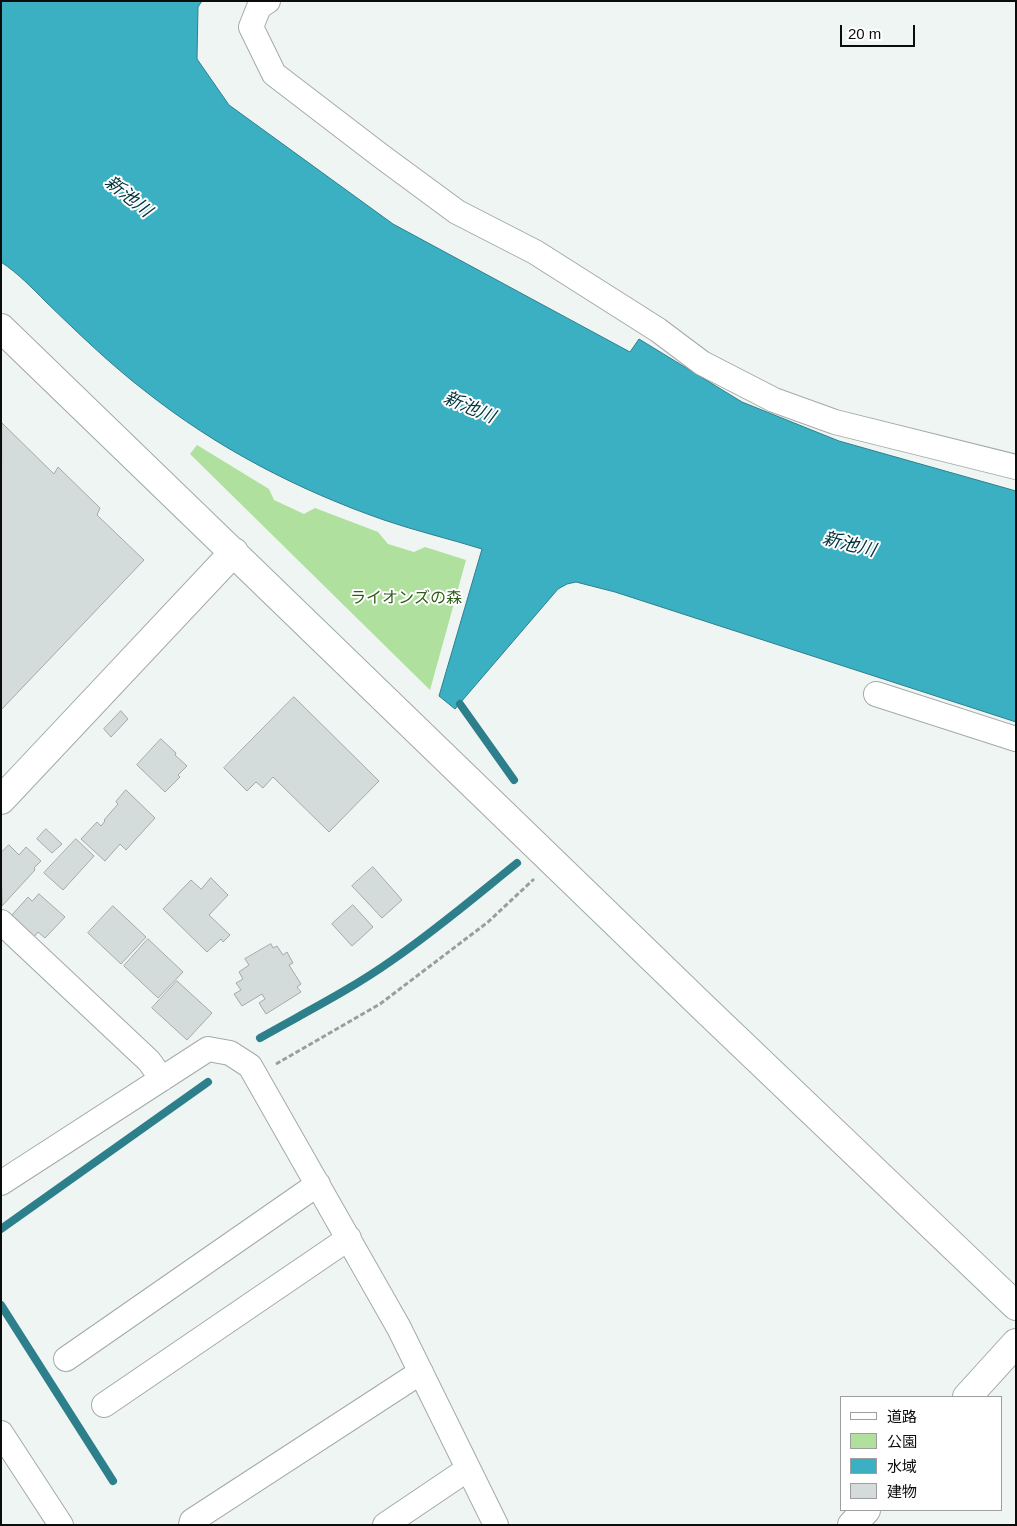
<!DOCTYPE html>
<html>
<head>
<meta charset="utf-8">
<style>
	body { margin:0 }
	#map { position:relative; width:1017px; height:1526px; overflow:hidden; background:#eef5f3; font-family:Arial,"Noto Sans JP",sans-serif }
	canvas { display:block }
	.frame { position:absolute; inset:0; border:2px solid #0b0d0c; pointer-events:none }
	.legend { position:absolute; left:840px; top:1396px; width:162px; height:115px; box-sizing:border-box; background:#fff; border:1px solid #9d9e9e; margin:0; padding:6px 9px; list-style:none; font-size:15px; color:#0b0d0c }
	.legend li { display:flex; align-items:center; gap:10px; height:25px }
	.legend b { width:25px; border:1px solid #9d9e9e }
	.scale { position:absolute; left:840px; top:25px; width:75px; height:22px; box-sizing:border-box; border:2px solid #0b0d0c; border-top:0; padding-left:6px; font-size:15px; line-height:18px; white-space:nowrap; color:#0b0d0c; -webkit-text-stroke:4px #fff; paint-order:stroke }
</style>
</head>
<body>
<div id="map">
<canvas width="1017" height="1526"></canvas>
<div class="frame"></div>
<ul class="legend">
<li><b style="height:6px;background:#fff"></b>道路</li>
<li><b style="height:14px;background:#afe09d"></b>公園</li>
<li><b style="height:14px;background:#3cb0c3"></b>水域</li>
<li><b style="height:14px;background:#d4dbdb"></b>建物</li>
</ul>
<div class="scale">20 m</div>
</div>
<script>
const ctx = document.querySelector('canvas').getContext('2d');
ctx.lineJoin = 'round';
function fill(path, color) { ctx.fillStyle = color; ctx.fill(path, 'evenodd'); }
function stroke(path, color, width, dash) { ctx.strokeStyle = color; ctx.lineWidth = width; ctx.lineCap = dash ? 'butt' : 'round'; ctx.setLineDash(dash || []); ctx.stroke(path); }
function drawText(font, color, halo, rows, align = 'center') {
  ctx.font = font + ' Arial,"Noto Sans JP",sans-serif'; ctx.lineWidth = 4; ctx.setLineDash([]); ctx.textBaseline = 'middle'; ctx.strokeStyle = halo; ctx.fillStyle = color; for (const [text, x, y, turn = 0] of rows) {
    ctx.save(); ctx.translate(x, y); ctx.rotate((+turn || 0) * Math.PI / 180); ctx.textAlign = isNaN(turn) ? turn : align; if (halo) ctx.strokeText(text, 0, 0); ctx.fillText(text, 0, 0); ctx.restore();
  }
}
fill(new Path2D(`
	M197 445 269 489 274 500 304 514 315 508 378 532 388 544 414 552 425 547 466 560 430 690 190 454Z`), '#afe09d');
const water = new Path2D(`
	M1 1H202L198 7 197 59 229 105 393 224 630 352 639 339 742 402 839 441 1016 491V722L615 592 576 582 567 584 558 589 455 709 439 696 482 549C450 539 416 531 384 520 298 490 217 448 145 391 110 364 78 333 46 302 31 287 19 274 1 262Z`);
fill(water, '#3cb0c3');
stroke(water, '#2d7f8c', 1);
stroke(new Path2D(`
	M460 704 514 780
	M260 1038C304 1013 350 990 391 961 435 931 476 896 517 863
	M1 1229 208 1082
	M1 1305 113 1481`), '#2d7f8c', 8);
const building = new Path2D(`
	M2 423 54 474 58 467 100 508 97 515 144 560 1 710Z
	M294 697 379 781 329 832 273 777 263 788 256 782 247 791 224 768Z
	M121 711 128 719 111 737 104 729Z
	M161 739 176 753 175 755 187 766 178 775 180 777 165 792 137 765Z
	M126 790 155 818 126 850 120 844 105 861 81 839 97 822 101 826 105 821 104 820 118 804 116 802Z
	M46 829 62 844 52 853 37 839Z
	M76 839 94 856 63 890 44 873Z
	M9 845 19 855 26 847 41 861 34 868 35 870 2 906 1 853Z
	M373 867 402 900 382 918 352 886Z
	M211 878 228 895 209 915 230 935 223 942 221 939 207 952 163 909 191 880 201 889Z
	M39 894 65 917 45 938 38 932 34 937 11 916 28 897 32 901Z
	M353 905 373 927 352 946 332 924Z
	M113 906 146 937 121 964 88 933Z
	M148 939 183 972 158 998 124 966Z
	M271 944 273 948 277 946 283 955 287 952 293 963 289 965 301 984 297 987 301 992 266 1014 259 1003 265 999 262 994 242 1006 234 994 241 990 236 983 243 979 239 972 249 965 245 959Z
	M177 981 212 1013 187 1040 152 1008Z`);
fill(building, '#d4dbdb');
stroke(building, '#a2a9a9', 1);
const street = new Path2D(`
	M268 1 259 7 251 27 274 74 381 156 457 212 535 252 658 330 702 363 774 400 835 422 1016 467
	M876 694 1016 739
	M1 922 149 1061 162 1079
	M1 1183 208 1049 230 1053 250 1066 399 1328 496 1525
	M66 1359 318 1184
	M104 1405 349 1238
	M1 1433 61 1525
	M191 1525 192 1521 421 1372
	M385 1525 468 1469`);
const secondary = new Path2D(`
	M1 328 704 1008 1016 1306
	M1 800 234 552
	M967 1397 1016 1343
	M852 1525 866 1510`);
stroke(street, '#a3aaa7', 26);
stroke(secondary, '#a3aaa7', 30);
stroke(new Path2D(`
	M276 1064 380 1004 488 922 534 879`), '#9a9f9e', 3, [5, 2.5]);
stroke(street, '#fff', 24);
stroke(secondary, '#fff', 28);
drawText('16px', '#2f5c1b', '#fff', [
	["ライオンズの森",406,599]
]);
drawText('italic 18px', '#00353d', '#fff', [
	["新池川",128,197,39],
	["新池川",469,408,23],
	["新池川",849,545,14]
]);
</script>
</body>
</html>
